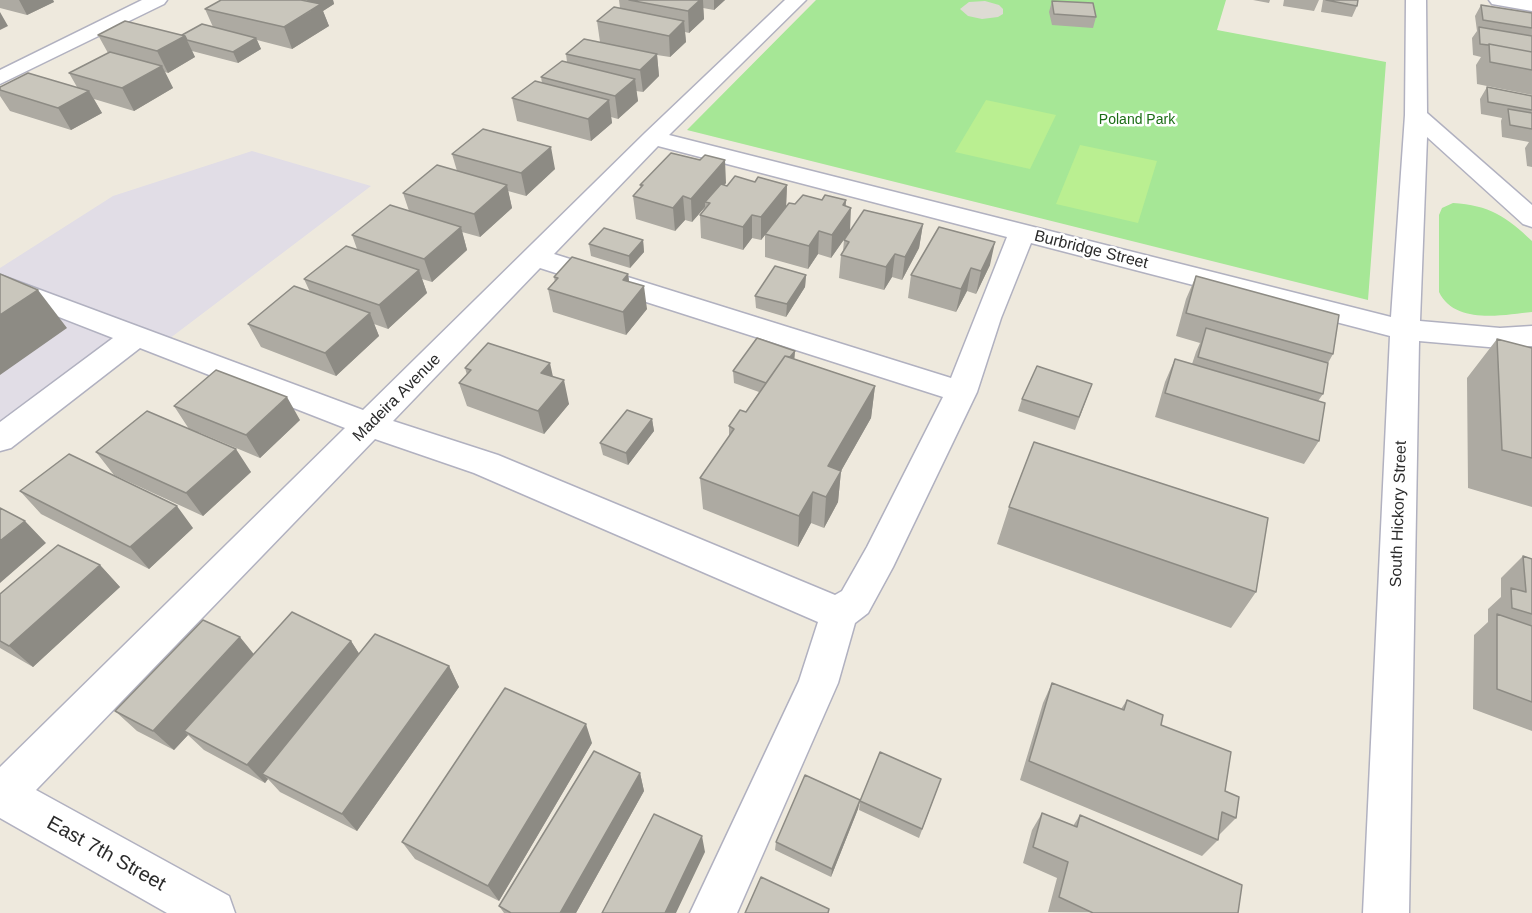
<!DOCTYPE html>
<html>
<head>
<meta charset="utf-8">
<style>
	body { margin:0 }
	canvas { display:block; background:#eee9dd }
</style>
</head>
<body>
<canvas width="1532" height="913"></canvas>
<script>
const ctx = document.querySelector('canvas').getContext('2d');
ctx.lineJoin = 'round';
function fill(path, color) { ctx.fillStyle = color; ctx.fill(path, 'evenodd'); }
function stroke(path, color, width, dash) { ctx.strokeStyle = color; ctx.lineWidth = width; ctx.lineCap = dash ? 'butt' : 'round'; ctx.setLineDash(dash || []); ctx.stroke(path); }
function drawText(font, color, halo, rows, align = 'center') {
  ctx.font = font + ' Arial,sans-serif'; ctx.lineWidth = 5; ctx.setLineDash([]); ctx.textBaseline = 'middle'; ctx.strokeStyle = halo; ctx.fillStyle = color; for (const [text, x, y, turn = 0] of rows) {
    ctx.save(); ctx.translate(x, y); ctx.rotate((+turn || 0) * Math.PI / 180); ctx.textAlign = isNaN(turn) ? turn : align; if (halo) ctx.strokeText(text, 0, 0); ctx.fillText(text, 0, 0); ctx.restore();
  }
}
fill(new Path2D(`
	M252 151 371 186 161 345 136 336 0 439V268L113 196Z`), '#e1dde6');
fill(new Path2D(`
	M816 0H1226L1217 30 1386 62 1368 300 687 130Z
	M1453 203C1489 205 1507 217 1532 241V312C1503 315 1455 325 1439 292V215L1442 208Z`), '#a6e796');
fill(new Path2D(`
	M986 100 1056 115 1030 169 955 152Z
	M1080 145 1157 161 1138 223 1056 204Z`), '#baef91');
fill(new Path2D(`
	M985 1 999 5 1003 9V14L998 17 982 19 968 16 960 9 969 2Z`), '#dedbd4');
const minor = new Path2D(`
	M142 0H167L164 4 0 84V70Z
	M785 0H806L669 135 1391 317 1405 115 1406 0H1426L1427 113 1532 205V227L1523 224 1427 137 1420 321 1500 328 1532 326V346L1500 348 1419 341 1409 913H1363L1390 336 1031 243 1001 318 977 392 893 567 868 613 855 623 838 683 737 913H690L799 681 818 622 474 473 375 439 36 790 229 896 235 913H167L0 818V767L345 428 140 348 11 448 0 451V422L113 338 0 294V275L363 410 645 133ZM658 146 1007 237 951 378 554 254ZM540 268 943 397 867 547 842 591 835 595 498 455 393 421Z
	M1489 0H1532V11L1492 4Z`);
stroke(minor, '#b1b1c0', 3);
fill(minor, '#fff');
fill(new Path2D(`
	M0 0H53L54 2 27 15 0 8Z
	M221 0H333L334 4 323 11 329 26 292 49 257 40 261 49 238 63 192 51 195 57 168 73 165 72 173 88 134 111 94 99 102 113 71 130 10 111 0 96V87H77L69 73 108 53 98 35H182L213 27 205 9Z
	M619 0H725L714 10 703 8 704 19 689 33 685 32 686 42 670 57 657 55 659 76 643 92 636 91 638 101 618 119 611 117 612 123 591 141 517 121 512 98 542 83 541 77 567 62 566 54 600 42 597 21 620 8Z
	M1253 0H1270L1269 3Z
	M1284 0H1319L1314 11 1283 6Z
	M1323 0H1358L1357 6 1352 17 1321 12Z
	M1052 1 1096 17 1093 28 1052 25 1049 12Z
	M1481 5 1532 13V95L1477 84 1476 65 1481 57 1473 55 1472 38 1477 31 1475 16Z
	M1487 87 1532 96V167L1527 166 1525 148 1529 142 1502 137 1501 121 1502 118 1481 114 1480 99Z
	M452 154 555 169 526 196 508 191 512 208 480 237 462 232 467 250 432 282 422 279 427 293 388 329 374 324 379 336 336 376 261 347 248 324 310 292 304 279 357 249 352 235 409 211 403 193 457 171Z
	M755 182 787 185 786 207 822 200H846L845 206 850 231 831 258 818 254 808 269 765 257V235L761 240 752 238 743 250 701 238 700 215 705 207 692 222 685 220 675 231 636 219 633 196 641 188 640 185 726 183 724 185 727 186Z
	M923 224 919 248 902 280 892 277 884 290 839 278 841 255 843 251 844 240Z
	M643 240 644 252 630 268 591 256 589 244Z
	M990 265 976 294 967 291 956 312 908 298 911 275Z
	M628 274 629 281 647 309 626 335 553 312 548 289 555 282 554 277Z
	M806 275 805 287 786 317 756 308 755 296Z
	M1196 276 1333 354 1328 363 1323 394 1318 401 1319 441 1304 464 1155 417 1165 382 1175 359 1192 364 1196 352 1200 343 1176 336 1186 299Z
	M1497 339 1532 348V507L1468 488 1467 378Z
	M795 351 794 359 875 386 871 418 841 471 838 502 824 528 811 523 798 547 703 509 700 478 729 436V426L746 412 759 392 734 383 733 371Z
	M465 368 553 376 569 404 544 434 467 406 459 383 467 375Z
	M1092 384 1075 430 1018 411 1022 399Z
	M174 406 300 420 260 458 198 432 251 472 203 516 114 475 96 452 189 429Z
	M652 419 654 431 628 465 603 455 600 443Z
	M20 491 193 528 149 569 41 514Z
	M1009 507 1256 592 1231 628 997 544Z
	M1523 556 1532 559V731L1473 709 1474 635 1488 622V609L1501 597V578Z
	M100 565 120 587 33 667 0 648V594Z
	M351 641 359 654 449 666 459 687 357 831 280 792 268 779 265 783 204 750 188 735 174 750 137 731 115 711 254 654Z
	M1052 683 1121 709 1127 700 1161 725 1225 791 1236 818 1219 835 1218 840 1202 856 1020 780 1043 703Z
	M592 743 499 901 415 859 402 842Z
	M640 773 644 791 576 913H504L499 906Z
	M941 779 919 838 859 810 860 801Z
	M860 800 858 809 831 877 775 850 776 842Z
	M1042 813 1073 826 1080 815 1238 913 1048 912 1057 878 1023 863 1032 830Z`), '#adaaa2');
fill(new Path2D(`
	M19 0H53L54 2 27 15Z
	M307 0H333L334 4 323 11 329 26 292 49 284 27 311 11Z
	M700 0H703L704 19 689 33 688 11Z
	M714 0H725L714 10Z
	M0 12 8 26 0 30Z
	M684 21 686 42 670 57 669 36Z
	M185 36 195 57 168 73 157 51Z
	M256 38 261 49 238 63 233 52Z
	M657 54 659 76 643 92 640 70Z
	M162 66 173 88 134 111 122 88Z
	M635 79 638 101 618 119 615 96Z
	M89 91 102 113 71 130 58 108Z
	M609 100 612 123 591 141 588 119Z
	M551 147 555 169 526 196 521 173Z
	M725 160 726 183 709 203 705 202V207L692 222 691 199Z
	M507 185 512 208 480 237 474 214Z
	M787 185 786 208 765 234V235L761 240V217Z
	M683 196 685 220 675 231 673 208Z
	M846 200 845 217 851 208 850 231 831 258 832 235 843 205Z
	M752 215V238L743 250V227Z
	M923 224 919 248 902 280 905 257Z
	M461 227 467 250 432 282 424 259Z
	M819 231 818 254 808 269 809 246Z
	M643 240 644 252 630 268 629 256Z
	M995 242 990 265 976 294 981 271Z
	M895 254 892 277 884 290 886 267Z
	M971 268 967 291 956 312 961 289Z
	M419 270 427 293 388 329 379 305Z
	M628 274 631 297 623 280Z
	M806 275 805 287 786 317 787 304Z
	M644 286 647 309 626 335 623 312Z
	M38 290 67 328 0 375V315Z
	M370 313 379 336 336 376 325 353Z
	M795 351 794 363 771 384Z
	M550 363 555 386 541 373Z
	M564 380 569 404 544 434 538 411Z
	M875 386 871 418 841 471 838 502 824 528 828 466Z
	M287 397 300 420 260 458 246 435Z
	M652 419 654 431 628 465 626 453Z
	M236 449 251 472 203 516 186 493Z
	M813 492 811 523 798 547 799 516Z
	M177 506 193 528 149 569 130 547Z
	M25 521 46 543 0 583V541Z
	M100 565 120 587 33 667 9 646Z
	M240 637 257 658 184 731 188 735 174 750 153 731Z
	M351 641 364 661 262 774 268 779 265 783 247 765Z
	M449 666 459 687 357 831 342 814Z
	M586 724 592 743 499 901 488 886Z
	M640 773 644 791 576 913H560Z
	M860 800 858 809 831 877 832 869Z
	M702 836 705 852 676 913H665Z`), '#8d8b84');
const building = new Path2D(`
	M221 0H301L321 4 284 27 205 9Z
	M629 0H700L688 11Z
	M1326 0H1358L1357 6Z
	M1052 1 1093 3 1096 17 1054 14Z
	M1481 5 1532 13V28L1483 20Z
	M614 7 684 21 669 36 597 21Z
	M125 21 185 36 157 51 98 35Z
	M202 24 256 38 233 52 187 40 185 36 182 35Z
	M1479 27 1532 36V52L1489 44 1488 45 1480 44Z
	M584 39 657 54 640 70 566 54Z
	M1489 44 1532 52V70L1490 62Z
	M110 52 162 66 122 88 69 73Z
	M562 61 635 79 615 96 541 77Z
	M28 73 89 91 58 108 0 90V87Z
	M535 81 609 100 588 119 512 98Z
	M1487 87 1532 96V110L1488 102Z
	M1508 109 1532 113V129L1510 125Z
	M483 129 551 147 521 173 452 154Z
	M671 153 700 160 705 155 725 160 691 199 683 196 673 208 633 196 643 185H640Z
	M437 165 507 185 474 214 403 193Z
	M735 176 755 182 758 177 787 185 761 217 752 215 743 227 700 215 710 203 705 202 721 184 727 186Z
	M803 195 822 200 825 195 846 200 843 205 851 208 832 235 819 231 809 246 765 234 789 203 795 204Z
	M390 205 461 227 424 259 352 235Z
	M864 210 923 224 905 257 895 254 886 267 841 255 849 242 844 240Z
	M939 227 995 242 981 271 971 268 961 289 911 275Z
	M604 228 643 240 629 256 589 244Z
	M346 246 419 270 379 305 304 279Z
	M572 257 628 274 623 280 644 286 623 312 548 289 558 278 554 277Z
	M775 266 806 275 787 304 755 296Z
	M0 274 38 290 0 315Z
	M1196 276 1339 315 1333 354 1186 313Z
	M294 286 370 313 325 353 248 324Z
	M1206 328 1328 363 1323 394 1198 357Z
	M757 338 795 351 790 357 785 356 766 383 733 371Z
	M1497 339 1532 348V458L1502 450Z
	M488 343 550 363 541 373 564 380 538 411 459 383 471 370 465 368Z
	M785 356 875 386 828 466 841 471 826 497 813 492 799 516 700 478 734 429 729 426 740 410 746 412Z
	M1175 359 1325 403 1319 441 1165 393Z
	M1037 366 1092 384 1079 417 1022 399Z
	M216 370 287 397 246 435 174 406Z
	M627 410 652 419 626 453 600 443Z
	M147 411 236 449 186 493 96 452Z
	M1034 442 1268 518 1256 592 1009 507Z
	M69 454 177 506 130 547 20 491Z
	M0 508 25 521 0 541Z
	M58 545 100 565 9 646 0 641V594Z
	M1523 556 1532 559V614L1512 608 1511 588 1526 592Z
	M292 612 351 641 247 765 184 731Z
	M1497 614 1532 626V702L1497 689Z
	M203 620 240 637 153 731 115 711Z
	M375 634 449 666 342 814 262 774Z
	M1052 683 1124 710 1127 700 1163 715 1161 725 1231 752 1225 791 1239 797 1236 818 1222 812 1218 840 1029 761Z
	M505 688 586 724 488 886 402 842Z
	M594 751 640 773 560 913H511L499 906Z
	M880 752 941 779 922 829 860 801Z
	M805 775 860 800 832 869 776 842Z
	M1042 813 1077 827 1080 815 1242 885 1238 913H1093L1059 897 1068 862 1033 847Z
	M654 814 702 836 665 913H602Z
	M761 877 829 909 828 913H745Z`);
fill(building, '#c9c6bc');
stroke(building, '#8d8b84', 1.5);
drawText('14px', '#1c6d16', '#fff', [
	["Poland Park",1137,120]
]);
drawText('16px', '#2b2b2b', '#fff', [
	["Burbridge Street",1091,250,14],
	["Madeira Avenue",397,398,-45],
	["South Hickory Street",1399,514,-88]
]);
drawText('20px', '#2b2b2b', '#fff', [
	["East 7th Street",106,854,29]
]);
</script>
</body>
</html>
